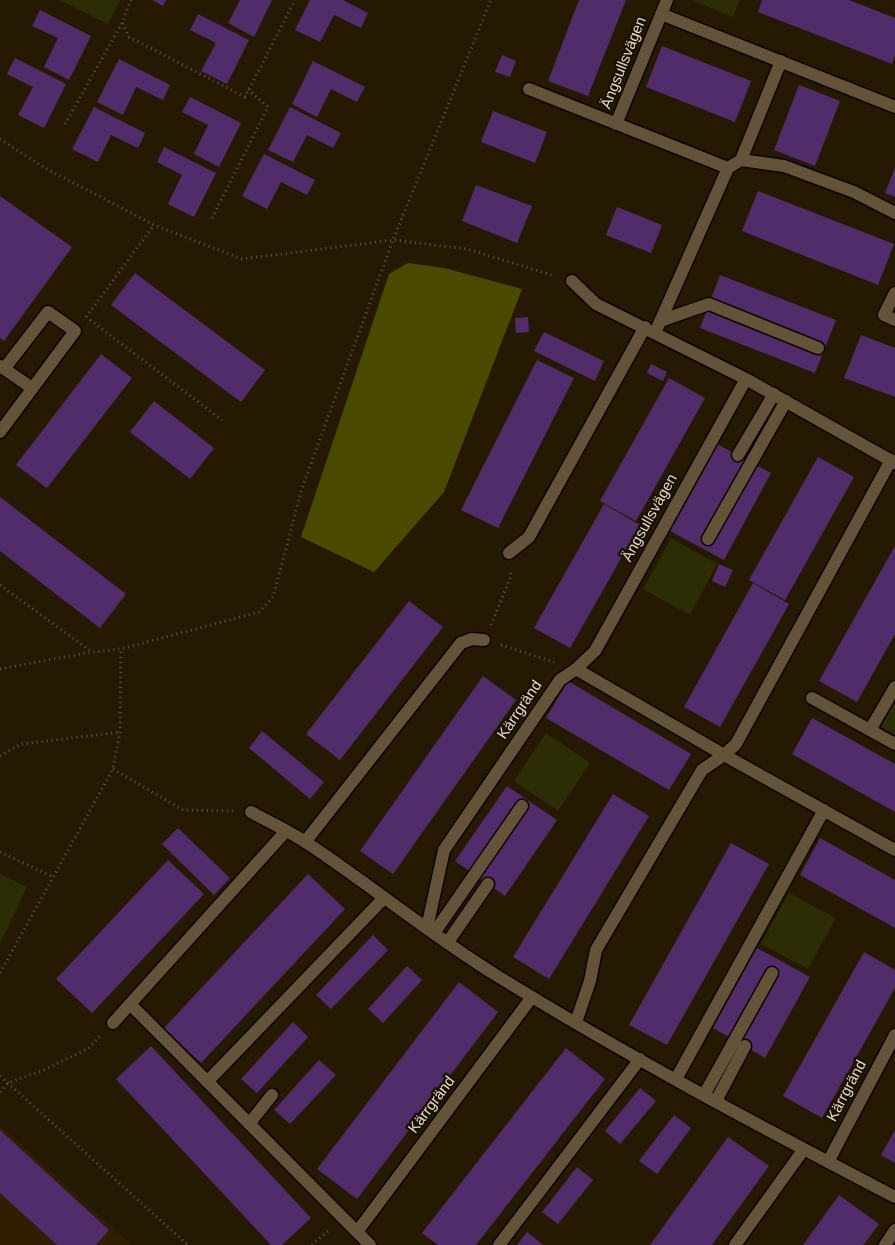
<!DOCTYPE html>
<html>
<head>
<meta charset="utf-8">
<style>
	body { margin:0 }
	canvas { display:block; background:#261901 }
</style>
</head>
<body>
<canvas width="895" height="1245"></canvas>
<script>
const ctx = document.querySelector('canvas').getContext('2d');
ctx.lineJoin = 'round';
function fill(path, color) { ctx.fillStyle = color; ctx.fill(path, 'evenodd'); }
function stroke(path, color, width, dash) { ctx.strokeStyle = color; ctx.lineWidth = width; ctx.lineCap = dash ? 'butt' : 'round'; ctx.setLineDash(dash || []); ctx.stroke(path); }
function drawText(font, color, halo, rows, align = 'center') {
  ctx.font = font + ' Helvetica,sans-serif'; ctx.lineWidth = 5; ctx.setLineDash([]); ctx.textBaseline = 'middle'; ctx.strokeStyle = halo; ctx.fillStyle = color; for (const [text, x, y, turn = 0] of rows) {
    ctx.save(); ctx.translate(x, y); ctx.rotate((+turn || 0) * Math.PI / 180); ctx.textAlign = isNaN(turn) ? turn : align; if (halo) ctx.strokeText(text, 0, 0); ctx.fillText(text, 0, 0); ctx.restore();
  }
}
fill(new Path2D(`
	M0 1126 132 1245H0Z`), '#2f1e00');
fill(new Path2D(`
	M60 0H120L108 24Z
	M692 0H740L733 17Z
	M671 538 717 564 690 615 643 589Z
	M895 701V735L881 727Z
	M546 733 590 763 558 811 514 781Z
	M0 874 27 887 0 943Z
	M789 893 836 918 808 969 761 944Z`), '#2c2d04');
fill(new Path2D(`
	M408 263 444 268 522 289 444 492 374 572 301 537 389 274Z`), '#4a4b00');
fill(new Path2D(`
	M152 0H166L163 6Z
	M240 0H272L254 37 228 23Z
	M310 0H343L368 13 361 28 334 15 320 42 295 30Z
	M579 0H626L588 96 548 81Z
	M762 0H849L895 18V56L892 64 758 12Z
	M40 10 91 36 69 80 44 67 58 38 32 26Z
	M198 14 249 40 227 84 201 71 216 43 190 30Z
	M662 46 751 81 735 122 646 87Z
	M502 55 516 61 510 77 495 72Z
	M15 58 66 84 44 128 18 115 33 87 7 74Z
	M119 59 170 85 163 100 136 87 123 115 97 102Z
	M313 61 365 87 357 102 331 89 317 117 292 104Z
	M799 85 840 101 815 166 774 150Z
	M190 97 241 123 219 167 194 154 208 125 182 112Z
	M94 107 145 133 138 148 111 135 98 162 72 149Z
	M290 107 341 133 333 148 307 135 293 162 268 150Z
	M493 111 547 132 535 163 481 142Z
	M164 147 216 173 194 217 168 204 182 175 157 162Z
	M264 154 315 180 307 195 281 182 267 209 242 196Z
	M895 168V197L885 193Z
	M476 185 532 206 517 243 462 221Z
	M758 191 894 244 878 285 742 231Z
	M0 196 72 247 4 341 0 338Z
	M617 207 662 225 651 253 606 235Z
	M135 273 265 370 241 402 111 305Z
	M720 275 836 320 815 373 700 328Z
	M528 317 529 332 516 333 515 318Z
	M544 332 604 361 595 381 534 351Z
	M861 335 895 348V397L844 378Z
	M101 354 132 378 47 488 16 465Z
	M537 360 574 378 498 528 461 510Z
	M651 364 667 372 663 381 647 373Z
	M669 378 705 398 636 521 600 501Z
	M154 401 214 448 190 479 130 432Z
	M717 444 771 473 724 560 670 531Z
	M818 457 854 477 785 600 749 580Z
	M0 497 126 594 100 628 0 551Z
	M604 504 640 525 570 648 534 628Z
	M895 546V634L857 702 819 681Z
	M719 564 733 570 725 587 712 581Z
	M753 583 789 604 720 727 684 707Z
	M409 601 443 627 340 760 306 734Z
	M483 676 516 700 393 874 360 851Z
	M568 681 691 754 669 790 546 718Z
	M812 718 895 764V812L792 754Z
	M262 731 324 782 310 799 249 748Z
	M507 786 557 820 505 896 455 861Z
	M613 794 649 816 549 979 513 957Z
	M178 828 230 878 214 895 162 844Z
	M820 838 895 880V928L800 875Z
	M731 843 769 864 667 1045 629 1025Z
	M168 860 204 894 92 1013 56 979Z
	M308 874 345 909 201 1063 164 1028Z
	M373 935 388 950 331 1009 316 995Z
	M757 948 810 977 765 1058 713 1028Z
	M864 952 895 970V988L822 1118 783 1096Z
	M407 966 422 980 383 1023 368 1009Z
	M459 982 498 1012 357 1199 317 1169Z
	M293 1022 308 1037 257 1093 241 1079Z
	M151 1046 311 1218 282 1245H271L116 1079Z
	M566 1048 605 1079 476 1245H438L422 1233Z
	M319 1060 336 1075 290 1124 274 1110Z
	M640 1088 656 1101 620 1144 605 1131Z
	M674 1115 691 1128 657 1174 639 1161Z
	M0 1130 109 1230 96 1245H57L0 1193Z
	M895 1130V1163L881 1155Z
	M728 1137 769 1166 714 1242 712 1245H650Z
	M577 1167 593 1180 558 1224 542 1212Z
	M839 1195 879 1224 865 1243 863 1245H803Z
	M527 1232 543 1245H517Z`), '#502c6b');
const lane = new Path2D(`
	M660 321 709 304 818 348
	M738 455 774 394
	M708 539 786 401
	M434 933 522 806
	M448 942 488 884
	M704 1095 772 973
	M716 1101 745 1046`);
const street = new Path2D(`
	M661 14 895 107
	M529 89 728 168 741 160 784 166 854 192 895 213
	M616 124 667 0
	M741 160 781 61
	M572 281 596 304 746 379 895 463
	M895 293 884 315 895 320
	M655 333 728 168
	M0 366 32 388
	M0 432 75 331 48 312 4 369
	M509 553 529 537 645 327
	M576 669 724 755 895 850
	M812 698 895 744
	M870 730 895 687
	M251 812C269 822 289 831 307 843 372 886 432 936 499 977 627 1056 761 1127 895 1197
	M286 831 130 1004 370 1245
	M305 842 461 643 472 639 484 640
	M427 928 444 850 560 680 576 669 595 651 746 379
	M576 1022 590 981 596 950 702 770 724 755 736 744 891 460
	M113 1023 130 1004
	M676 1079 824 810
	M207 1082 384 898
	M249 1124 272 1095
	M828 1162 895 1035
	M357 1232 532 997
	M499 1245 640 1059
	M735 1245 804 1149
	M885 1245 895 1230`);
stroke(lane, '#0e0400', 15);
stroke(street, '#0e0400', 15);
stroke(new Path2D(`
	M131 0 122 22 129 37 245 97 295 0
	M65 124 122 23
	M0 139 45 168 154 225 242 259 393 240 467 249 555 276
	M212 218 268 107 248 90
	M86 317 154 225
	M90 320 222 420
	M0 585 92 652
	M491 625 511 576 510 570
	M501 645 554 662
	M0 669 85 653 121 649 259 612 273 597 302 488 393 240 491 0
	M0 756 21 744 120 732
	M113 769 183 810 234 811
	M0 852 53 877
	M0 973 113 769 120 732 121 649
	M0 1076 188 1245
	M0 1092 8 1083 44 1070 89 1048 100 1036
	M312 1245 330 1229`), '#615641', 3, [1, 4]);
stroke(lane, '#625339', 12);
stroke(street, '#625339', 12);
drawText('15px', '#e1d9ca', '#1c1000', [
	["Ängsullsvägen",624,63,-68],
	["Ängsullsvägen",650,518,-61],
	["Kärrgränd",520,710,-56],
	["Kärrgränd",847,1091,-62],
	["Kärrgränd",432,1105,-53]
]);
</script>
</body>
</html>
